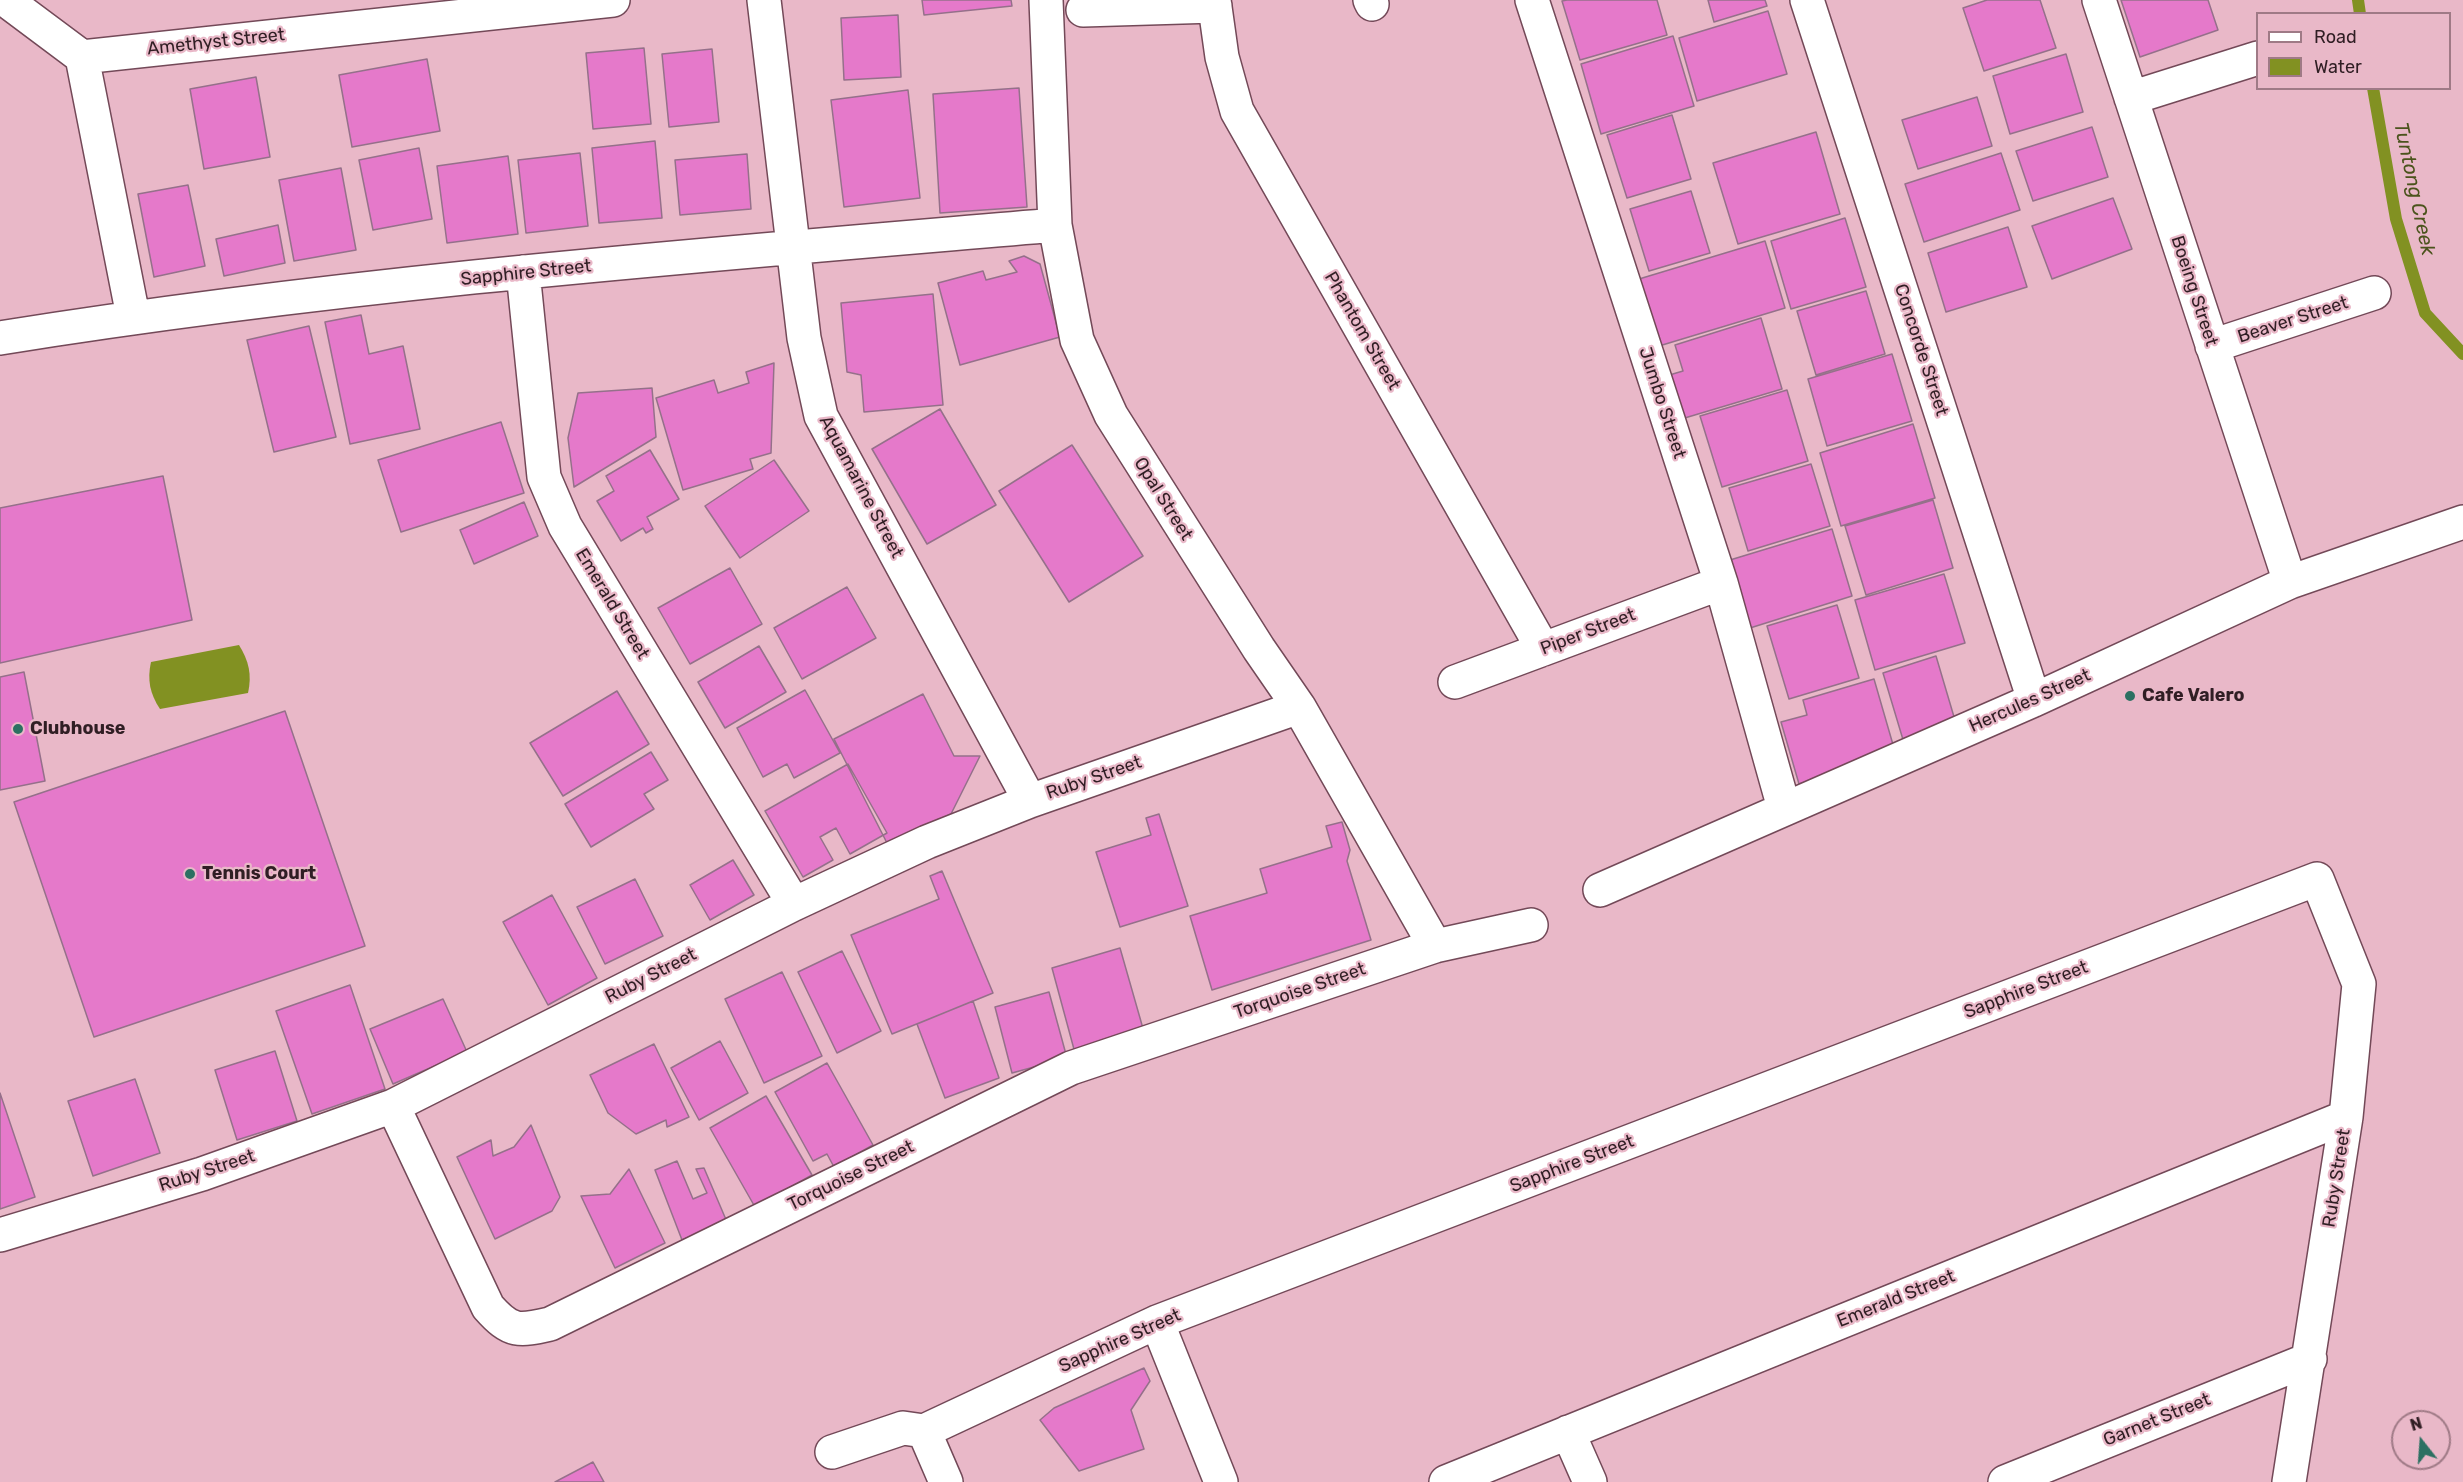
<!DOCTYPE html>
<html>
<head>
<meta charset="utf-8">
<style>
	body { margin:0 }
	#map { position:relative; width:2463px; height:1482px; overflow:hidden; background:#e9b8c8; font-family:Rubik,sans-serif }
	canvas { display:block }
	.legend { position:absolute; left:2256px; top:12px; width:195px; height:78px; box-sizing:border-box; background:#e9b8c8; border:2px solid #9f7a86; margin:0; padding:8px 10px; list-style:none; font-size:18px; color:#301e24 }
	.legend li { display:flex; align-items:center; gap:12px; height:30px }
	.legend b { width:30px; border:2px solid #9f7a86 }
	.north { position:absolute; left:2391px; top:1410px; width:60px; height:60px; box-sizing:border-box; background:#e9b8c8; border:2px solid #9f7a86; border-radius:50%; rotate:343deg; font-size:16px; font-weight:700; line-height:24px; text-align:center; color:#301e24 }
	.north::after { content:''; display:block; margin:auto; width:21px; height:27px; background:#2c7062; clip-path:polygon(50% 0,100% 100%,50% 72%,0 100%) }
</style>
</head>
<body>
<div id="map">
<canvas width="2463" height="1482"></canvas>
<ul class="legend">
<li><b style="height:8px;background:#fff"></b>Road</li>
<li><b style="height:16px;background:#829122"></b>Water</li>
</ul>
<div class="north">N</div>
</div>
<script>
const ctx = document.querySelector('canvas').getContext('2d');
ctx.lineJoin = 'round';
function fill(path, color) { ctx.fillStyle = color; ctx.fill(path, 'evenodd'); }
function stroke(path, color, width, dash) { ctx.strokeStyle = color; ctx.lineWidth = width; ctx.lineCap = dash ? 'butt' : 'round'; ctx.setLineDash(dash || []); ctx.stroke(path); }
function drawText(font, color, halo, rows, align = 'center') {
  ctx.font = font + ' Rubik,sans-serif'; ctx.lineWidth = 4.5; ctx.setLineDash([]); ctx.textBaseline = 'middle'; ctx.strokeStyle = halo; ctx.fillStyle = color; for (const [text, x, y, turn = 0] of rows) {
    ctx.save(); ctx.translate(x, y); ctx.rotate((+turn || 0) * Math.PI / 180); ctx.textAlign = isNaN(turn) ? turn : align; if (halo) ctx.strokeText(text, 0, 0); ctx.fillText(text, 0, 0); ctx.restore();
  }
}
fill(new Path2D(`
	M239 645C249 661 252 675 248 693L160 709C150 694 147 680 151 662Z`), '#829122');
stroke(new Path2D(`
	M2358 0 2360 14
	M2373 88 2396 219 2425 313 2463 354`), '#829122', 12);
const building = new Path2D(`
	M922 0H1011L1012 6 924 15Z
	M1567 0H1657L1667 35 1580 60 1562 1Z
	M1708 0H1765L1767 6 1714 22Z
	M1987 0H2040L2056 48 1984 71 1963 8Z
	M2121 0H2208L2218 30 2140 57Z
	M1768 11 1787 74 1697 101 1679 38Z
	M898 15 901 77 844 80 841 18Z
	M1673 36 1694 106 1601 134 1581 64Z
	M644 48 651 124 593 129 586 53Z
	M712 49 719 122 669 127 662 54Z
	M2066 54 2083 112 2010 134 1993 76Z
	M427 59 440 131 352 147 339 75Z
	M256 77 270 157 204 169 190 89Z
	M1019 88 1027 207 940 213 933 94Z
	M908 90 920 198 844 207 831 100Z
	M1977 97 1992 146 1918 169 1902 120Z
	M1672 115 1691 179 1627 198 1607 135Z
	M2092 127 2108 177 2033 201 2016 151Z
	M1816 132 1840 214 1738 244 1713 163Z
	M655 141 662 218 599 223 592 148Z
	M419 148 432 219 373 230 359 160Z
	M580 153 588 226 526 233 518 160Z
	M2001 153 2020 210 1924 242 1905 184Z
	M747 154 751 209 680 215 675 160Z
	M508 156 518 234 447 243 437 166Z
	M341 168 356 250 294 261 279 180Z
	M188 185 205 266 154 277 138 194Z
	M1691 191 1710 253 1649 271 1630 209Z
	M2113 198 2132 249 2052 279 2032 226Z
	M1845 218 1866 287 1791 309 1771 241Z
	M278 225 285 263 224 276 216 239Z
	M2008 227 2027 287 1946 312 1928 253Z
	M1765 241 1785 308 1659 346 1639 279Z
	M1024 256 1040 264 1060 337 960 365 938 283 983 271 986 280 1017 272 1009 261Z
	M1866 291 1885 354 1816 375 1797 311Z
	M933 294 943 405 864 412 861 375 847 372 841 303Z
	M361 315 369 354 403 346 420 429 350 444 325 322Z
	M1761 318 1782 389 1678 420 1666 376 1683 371 1675 345Z
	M309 326 336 437 274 452 247 340Z
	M1892 354 1912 421 1827 446 1808 379Z
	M774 363 771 453 750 459 753 469 683 490 656 398 714 380 718 393 749 383 746 372Z
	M652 388 656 437 574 487 568 438 578 393Z
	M1787 390 1808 461 1722 487 1700 416Z
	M940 409 996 505 927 544 872 449Z
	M501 422 524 493 401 532 378 460Z
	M1913 424 1935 498 1841 526 1820 453Z
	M1072 445 1143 556 1069 602 999 491Z
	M650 450 679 499 647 517 653 529 646 533 643 528 621 541 597 501 614 491 606 476Z
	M774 460 809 511 740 558 705 506Z
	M1811 464 1830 526 1748 551 1729 488Z
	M163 476 192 620 0 663V508Z
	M1933 500 1953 568 1866 595 1845 526Z
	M524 502 538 536 474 564 460 530Z
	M1832 529 1852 596 1750 628 1730 560Z
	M730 568 762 624 690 664 658 608Z
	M1944 574 1965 643 1875 670 1855 600Z
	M847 587 876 638 802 679 774 628Z
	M1837 605 1859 678 1789 699 1767 626Z
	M759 646 786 692 725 728 698 682Z
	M1936 656 1957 727 1904 743 1883 673Z
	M24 672 45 781 0 790V677Z
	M1874 679 1896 755 1799 784 1781 722 1807 715 1803 700Z
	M805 690 840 753 794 778 787 764 763 777 737 728Z
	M617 691 649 744 563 796 530 743Z
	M923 694 954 756H980L951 814 888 845 834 739Z
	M285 711 365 946 94 1037 14 802Z
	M651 752 668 780 644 794 654 809 591 847 565 804Z
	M848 764 887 833 850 854 836 828 820 837 833 860 803 877 765 811Z
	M1159 814 1188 906 1120 927 1096 852 1151 835 1146 818Z
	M1342 822 1350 850 1347 861 1371 940 1212 990 1190 916 1267 893 1260 869 1332 847 1326 826Z
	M733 860 754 895 710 920 690 885Z
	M942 871 993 993 892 1034 851 935 939 899 930 876Z
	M635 879 663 936 605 964 577 907Z
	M552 895 597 978 548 1005 503 922Z
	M1120 948 1144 1032 1075 1053 1052 968Z
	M842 951 881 1031 837 1053 798 972Z
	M782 972 822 1056 764 1083 725 999Z
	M350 985 385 1089 312 1114 276 1011Z
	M1049 992 1067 1058 1012 1073 995 1007Z
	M443 999 467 1052 393 1084 370 1029Z
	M973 1001 999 1078 945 1098 917 1024Z
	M720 1041 748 1093 699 1120 671 1068Z
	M654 1044 689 1117 667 1127 666 1120 636 1134 608 1113 590 1075Z
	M275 1051 297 1121 237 1140 215 1070Z
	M827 1063 873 1145 834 1167 827 1154 813 1161 775 1092Z
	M135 1079 160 1153 93 1176 68 1101Z
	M0 1093 35 1197 0 1209Z
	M766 1096 812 1175 755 1207 710 1128Z
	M531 1125 560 1197 552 1211 495 1239 457 1157 491 1140 493 1156 514 1147Z
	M677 1161 693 1199 707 1193 696 1169 704 1168 727 1222 682 1240 655 1170Z
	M629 1169 665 1243 615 1268 581 1196 610 1194Z
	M1144 1368 1150 1381 1131 1410 1144 1449 1079 1471 1040 1420 1054 1408Z
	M593 1462 604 1482H555Z`);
fill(building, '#e579ca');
stroke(building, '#95708a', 1.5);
const minor = new Path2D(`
	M764 0 804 338 821 416 1030 801
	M1046 0 1055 225 1077 340 1111 415 1259 649 1299 707 1435 946
	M1214 0 1222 57 1237 111 1543 649
	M1370 0 1372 4
	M1532 0 1721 583 1784 808
	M1807 0 2034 700
	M2099 0 2290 582
	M7 1 82 57
	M1083 10 1215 6
	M82 57 613 0
	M82 57 133 316
	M2131 98 2258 58
	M523 272 544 477 565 526 794 904
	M0 338C349 282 703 255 1055 225
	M2212 346 2374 293
	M1455 682 1721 583
	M1600 890 2034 700 2290 582 2463 522
	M393 1106 488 1307C511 1333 519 1331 550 1324L1071 1068 1435 946 1531 925
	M0 1235 202 1174 393 1106 794 904 927 842 1030 801 1299 707
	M1157 1322 1221 1482
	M924 1431 946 1482
	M1568 1432 1590 1482
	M832 1452 903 1428 924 1431 1157 1322 2317 879 2359 984 2346 1117 2289 1482
	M1446 1482 2346 1117
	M2005 1482 2310 1359`);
stroke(minor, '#734958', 36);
stroke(minor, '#fff', 33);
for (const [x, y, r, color] of [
	[2130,696,6,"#2c7062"],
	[18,729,6,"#2c7062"],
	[190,874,6,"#2c7062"]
]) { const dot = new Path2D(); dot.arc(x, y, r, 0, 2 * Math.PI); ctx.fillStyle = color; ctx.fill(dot); stroke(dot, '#e9b8c8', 2); }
drawText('18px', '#301e24', '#e9b8c8', [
	["Amethyst Street",216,42,-6],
	["Sapphire Street",526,273,-6],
	["Boeing Street",2194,291,72],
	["Beaver Street",2293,320,-18],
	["Phantom Street",1362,331,60],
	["Concorde Street",1921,350,72],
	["Jumbo Street",1662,403,72],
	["Aquamarine Street",861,487,62],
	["Opal Street",1163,499,58],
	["Emerald Street",612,604,59],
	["Piper Street",1588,632,-21],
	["Hercules Street",2030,701,-24],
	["Ruby Street",1094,778,-19],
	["Ruby Street",651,976,-27],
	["Sapphire Street",2026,990,-21],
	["Torquoise Street",1300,991,-19],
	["Sapphire Street",1572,1164,-21],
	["Ruby Street",207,1171,-18],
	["Torquoise Street",851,1176,-26],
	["Ruby Street",2337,1178,-81],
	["Emerald Street",1896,1299,-22],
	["Sapphire Street",1120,1341,-24],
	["Garnet Street",2157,1420,-22]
]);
drawText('bold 18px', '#301e24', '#e9b8c8', [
	["Cafe Valero",2142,696],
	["Clubhouse",30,729],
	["Tennis Court",202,874]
], 'left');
drawText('italic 20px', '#4b531c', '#e9b8c8', [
	["Tuntong Creek",2414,189,78]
]);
</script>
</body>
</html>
